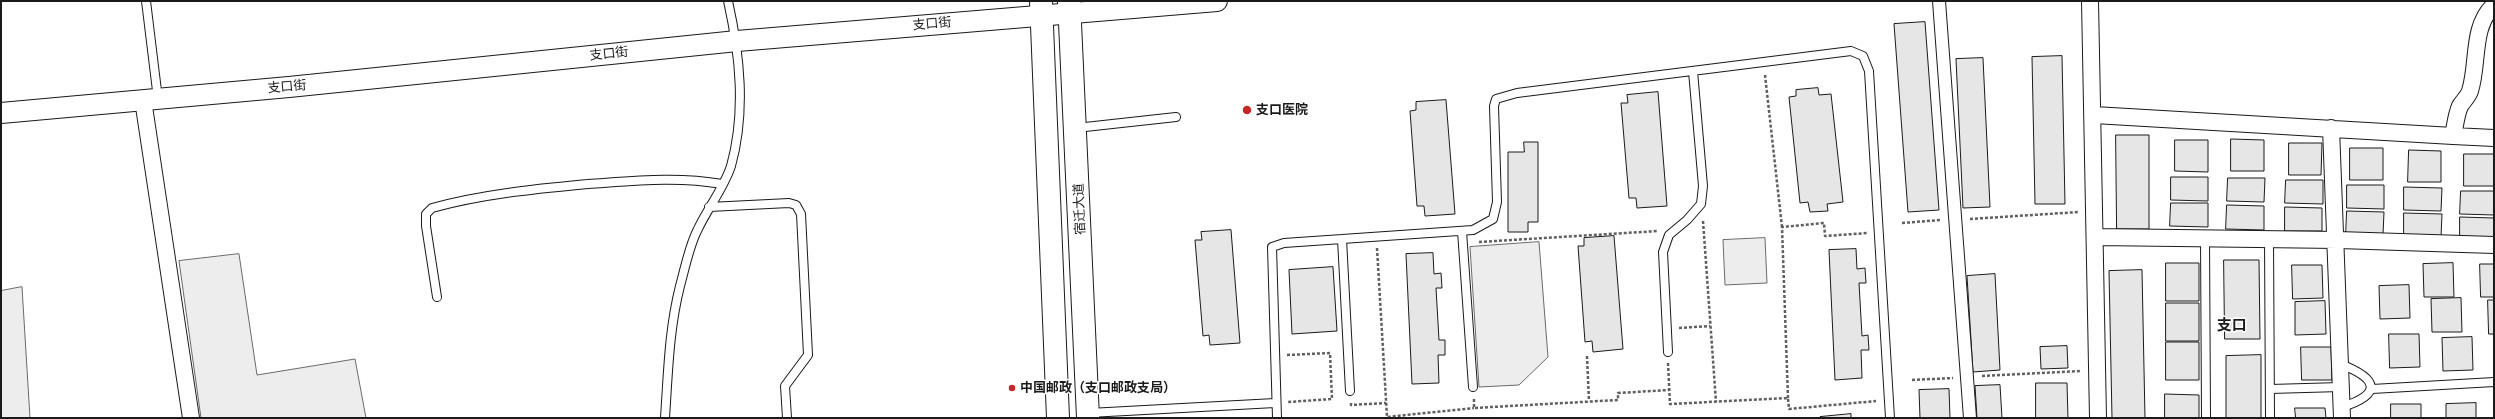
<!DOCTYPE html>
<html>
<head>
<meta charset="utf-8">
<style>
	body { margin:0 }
	#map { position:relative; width:2495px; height:419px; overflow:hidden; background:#fff; font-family:"Zilla Slab",serif }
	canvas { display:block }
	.frame { position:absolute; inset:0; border:2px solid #1a1a1a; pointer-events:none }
</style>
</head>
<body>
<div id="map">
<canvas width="2495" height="419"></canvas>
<div class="frame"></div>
</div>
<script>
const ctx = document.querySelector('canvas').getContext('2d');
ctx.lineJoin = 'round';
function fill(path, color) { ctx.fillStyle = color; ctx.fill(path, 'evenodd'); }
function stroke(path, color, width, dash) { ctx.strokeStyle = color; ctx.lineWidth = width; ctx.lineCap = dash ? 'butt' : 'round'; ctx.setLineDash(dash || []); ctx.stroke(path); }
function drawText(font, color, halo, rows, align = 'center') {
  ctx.font = font + ' "Zilla Slab","Noto Sans SC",serif'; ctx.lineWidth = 3; ctx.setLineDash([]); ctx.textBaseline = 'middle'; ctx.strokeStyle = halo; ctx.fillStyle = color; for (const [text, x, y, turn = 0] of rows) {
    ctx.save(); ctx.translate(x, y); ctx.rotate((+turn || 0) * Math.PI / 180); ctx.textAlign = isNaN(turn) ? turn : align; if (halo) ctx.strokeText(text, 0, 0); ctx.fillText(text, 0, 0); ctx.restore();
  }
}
const built = new Path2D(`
	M1765 238 1767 283 1725 285 1723 240Z
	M1539 242 1548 357 1519 385 1479 387 1470 247Z
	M239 254 257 375 355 359 366 418H201L179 261Z
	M22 287 30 418H1V291Z`);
fill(built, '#ededed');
stroke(built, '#6a6a6a', 1);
const building = new Path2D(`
	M1925 22 1939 210 1908 212 1894 24Z
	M2062 56 2065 204H2035L2032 57Z
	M1983 58 1990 207 1963 208 1956 59Z
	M1818 88 1819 95 1831 94 1843 202 1827 204 1828 211 1810 212 1808 202 1800 203 1789 97 1796 96V90Z
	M1658 92 1667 206 1637 208 1636 198H1629L1621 103H1628L1627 95Z
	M1446 100 1455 214 1425 216 1424 206H1417L1410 111 1416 110V102Z
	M2116 135H2149V229H2117Z
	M2231 139 2264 140V171H2231Z
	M2175 140H2208V172L2175 171Z
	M1524 142H1538V222H1528V232H1508V152H1524Z
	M2289 143H2322L2321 175H2289Z
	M2350 148H2383V180H2350Z
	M2409 150 2441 151V182H2408Z
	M2464 154H2494V186H2464Z
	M2171 177H2208V201L2171 200Z
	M2228 178H2265L2264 202 2227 201Z
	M2286 180H2323V204L2285 203Z
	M2347 185H2384V209L2347 208Z
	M2404 187 2442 188 2441 211 2404 210Z
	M2461 191H2494V215L2460 214Z
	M2171 203H2208V227L2170 226Z
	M2227 205 2264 206V230L2226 229Z
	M2285 207 2322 208V231H2285Z
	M2347 211 2384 212 2383 235H2346Z
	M2404 213 2442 214 2441 237H2404Z
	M2460 217 2494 218V241L2460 240Z
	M1231 230 1240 343 1210 345 1209 335 1203 336 1195 240H1202L1201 232Z
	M1614 236 1623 349 1593 352 1592 341 1585 342 1578 246H1584V238Z
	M1856 249 1857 269 1865 268 1866 283H1859L1862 336 1868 335 1869 350H1861L1862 378 1835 380 1829 250Z
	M1433 253 1434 274 1441 273 1442 288H1436L1439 340H1445V355H1438L1439 383 1412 384 1406 254Z
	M2224 260H2259L2260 339H2225Z
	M2166 263H2199V301H2166Z
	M2453 263 2454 297H2424L2423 264Z
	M2480 264H2494V297H2481Z
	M2292 265H2322L2323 298 2293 299Z
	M1333 267 1337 331 1292 334 1289 270Z
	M2142 270 2145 418H2112L2109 271Z
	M1995 274 2000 370 1973 372 1967 276Z
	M2409 285 2410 318 2380 319 2379 286Z
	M2461 298 2462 332H2432L2431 299Z
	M2488 300H2494V334H2489Z
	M2325 301 2326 334 2295 335V302Z
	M2166 303H2199V341H2166Z
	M2389 334H2419L2420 367 2390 368Z
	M2472 337 2473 370 2443 371 2442 338Z
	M2166 342H2199V380H2166Z
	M2067 346 2068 368 2041 369 2040 347Z
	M2301 347H2331L2332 380H2302Z
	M2261 355V418H2226V356Z
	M2036 383H2067L2068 418H2036Z
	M2000 385 2002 418H1977L1975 386Z
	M1949 389 1950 418H1920L1919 390Z
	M2165 394 2199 395V418H2165Z
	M2476 403V418H2446V404Z
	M2391 404H2421V418H2391Z
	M2295 408H2325L2326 418H2296Z
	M1851 414V418H1820V417Z`);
fill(building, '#e6e6e6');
stroke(building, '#1a1a1a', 1);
const service = new Path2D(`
	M146 1 158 99
	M1076 128 1176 117
	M709 207 789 203 796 205 801 214 808 355 785 386 787 418
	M1462 231 1473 387
	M2205 238 2206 418
	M1342 239 1350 391
	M2269 239 2270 418
	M437 297 426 226V214L432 208C482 194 536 189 588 184 633 181 677 176 722 184
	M1668 352 1663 252 1669 235 1687 220 1701 204 1703 186 1693 71
	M2340 364C2377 378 2384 394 2342 407
	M2270 389 2341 387
	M2372 389 2494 382
	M1089 413 1275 403
	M665 418C668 374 669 329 680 286 685 268 689 247 697 231 707 209 724 188 731 166 746 112 740 55 728 1
	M1277 418 1272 247 1284 243 1473 230 1493 219 1497 202 1494 106 1496 99 1517 93 1851 51 1863 56 1869 71 1890 418`);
const pedestrian = new Path2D(`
	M1939 1 1970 418`);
const minor = new Path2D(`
	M2090 1 2098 418
	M143 100 191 418
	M2094 115 2453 136C2455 127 2456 115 2460 106 2463 101 2468 97 2470 91 2479 62 2471 27 2494 5
	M2331 128 2342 418
	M2453 136 2494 138
	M2096 237 2338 240 2494 245`);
const tertiary = new Path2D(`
	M1 113 289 87 737 41 1217 1`);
const primary = new Path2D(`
	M1041 1 1058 418
	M1069 1 1088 418`);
stroke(service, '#1a1a1a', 10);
stroke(pedestrian, '#1a1a1a', 14);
stroke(minor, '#1a1a1a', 18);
stroke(tertiary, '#1a1a1a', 22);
stroke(primary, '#1a1a1a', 24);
stroke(new Path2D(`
	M1765 75 1782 227
	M1970 219 2079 212
	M1703 221 1716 402
	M1902 223 1941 220
	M1479 242 1658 231
	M1377 248 1387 417 1474 408
	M1679 328 1710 326
	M1287 355 1330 353 1332 399 1288 402
	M1587 356 1589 401
	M1668 363 1670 404 1788 398 1789 409 1876 401
	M1982 376 2081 371
	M1912 380 1953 378
	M1788 398 1782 227 1824 223 1825 236 1868 233
	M1474 399V408L1618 400V393L1669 390
	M1351 403V405L1386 403`), '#5f5f5f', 2.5, [3, 2]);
stroke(service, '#fff', 8);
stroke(pedestrian, '#fff', 12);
stroke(minor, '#fff', 16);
stroke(tertiary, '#fff', 20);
stroke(primary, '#fff', 22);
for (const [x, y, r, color] of [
	[1247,110,5,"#c62828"],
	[1012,388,4,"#c62828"]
]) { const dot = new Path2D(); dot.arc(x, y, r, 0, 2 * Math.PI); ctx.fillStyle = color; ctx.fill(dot); stroke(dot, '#fff', 1.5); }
drawText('13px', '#1a1a1a', '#fff', [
	["支口街",932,24,-5],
	["支口街",609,54,-6],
	["支口街",287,87,-5],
	["宿迁大道",1080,209,-92]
]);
drawText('bold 13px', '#1a1a1a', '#fff', [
	["支口医院",1256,110],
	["中国邮政（支口邮政支局）",1020,388]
], 'left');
drawText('bold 15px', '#1a1a1a', '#fff', [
	["支口",2232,326]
]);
</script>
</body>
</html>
